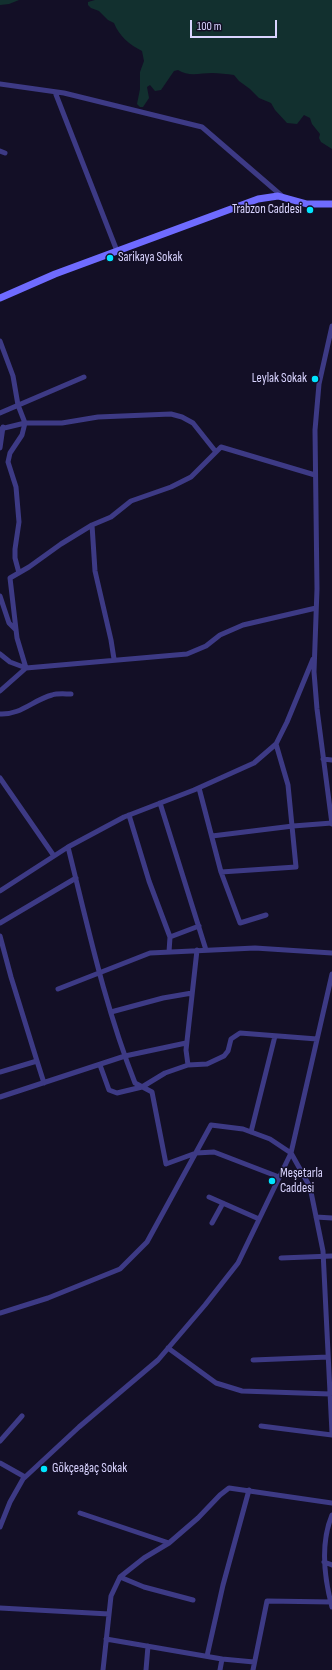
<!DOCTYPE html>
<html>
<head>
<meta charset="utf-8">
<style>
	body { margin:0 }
	#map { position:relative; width:332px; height:1670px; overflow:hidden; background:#130f26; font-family:"Sofia Sans Condensed",sans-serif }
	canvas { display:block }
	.scale { position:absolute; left:190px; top:20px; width:87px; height:18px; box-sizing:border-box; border:2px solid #d9d4ff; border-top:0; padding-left:5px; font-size:12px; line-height:14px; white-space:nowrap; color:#d9d4ff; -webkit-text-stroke:3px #130f26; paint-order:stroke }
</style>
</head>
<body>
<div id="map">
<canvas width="332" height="1670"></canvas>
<div class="scale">100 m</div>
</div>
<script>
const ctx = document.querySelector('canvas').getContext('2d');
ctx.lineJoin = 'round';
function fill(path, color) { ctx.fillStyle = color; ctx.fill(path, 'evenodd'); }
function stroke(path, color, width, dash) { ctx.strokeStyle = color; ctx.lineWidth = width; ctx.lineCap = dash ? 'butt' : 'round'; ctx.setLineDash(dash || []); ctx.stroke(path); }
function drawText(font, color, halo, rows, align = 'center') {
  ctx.font = font + ' "Sofia Sans Condensed",sans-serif'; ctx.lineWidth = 3; ctx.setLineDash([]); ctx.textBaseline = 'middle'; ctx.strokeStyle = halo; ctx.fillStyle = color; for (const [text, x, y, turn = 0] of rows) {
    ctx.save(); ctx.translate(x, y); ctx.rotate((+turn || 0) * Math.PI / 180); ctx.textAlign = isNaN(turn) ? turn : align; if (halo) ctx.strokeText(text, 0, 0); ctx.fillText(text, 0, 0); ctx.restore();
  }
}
fill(new Path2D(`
	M0 0H19L9 4 0 5Z
	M95 0H332V149L321 142 319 138 320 134 312 124 310 118 304 115 297 124 287 123 275 110 271 103 259 98 250 89 239 81 234 75C227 74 219 73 212 73 200 73 189 77 178 70L174 71 161 90 155 91 150 85 147 87 149 98 143 107H140L137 104 140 89V72L144 61 142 51C130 45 119 36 114 23L108 20 99 11 91 8 88 5V2Z`), '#12302f');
stroke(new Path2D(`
	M0 84 64 93 202 127 282 196
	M55 92 117 251
	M0 151 5 153
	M332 326 319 384 315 430 317 589 314 672 317 709 332 824
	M0 341 13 376 18 405 25 423 22 435 10 453 8 462 16 487 19 522 15 549V558L19 573
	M0 413 84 377
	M0 429 25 423H62L98 417 171 414 182 417 193 423 216 452
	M0 448 3 427
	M92 525 95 571 111 640 114 659
	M0 596 9 623 16 630
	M0 654 10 662 26 668 187 654 206 646 220 635 243 625 316 608
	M26 668 17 638 10 578 29 567 61 544 92 525 111 517 131 501 171 487 191 477 221 447 315 475
	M0 691 26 668
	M0 714C21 715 33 700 52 695 58 693 65 694 71 694
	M323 759 332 760
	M0 778 54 856
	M199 788 221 872 240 923 266 915
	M160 803 206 950
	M129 815 149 881 170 937 169 952
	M212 836 293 826 332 823
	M68 847C88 927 105 1007 135 1083L152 1092 166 1164 196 1153 214 1152 279 1177
	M221 872 296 867 288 785 276 744
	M0 891 68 847 124 817 194 790 254 763 276 744 287 722 313 659
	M0 923 76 878
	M0 936 11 977 37 1061 0 1072
	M170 937 199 926
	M58 989 150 953 255 948 332 953
	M111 1012 163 998 192 993
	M37 1061 44 1083
	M100 1065 109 1090 117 1093 142 1087 165 1073 188 1065 207 1064 224 1056 228 1051 231 1039 240 1033 317 1039
	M188 1065 186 1050 197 950
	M0 1097 125 1056 186 1043
	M251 1132 275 1036
	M209 1197 259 1219
	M316 1217 332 1218
	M212 1223 223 1203
	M281 1258 332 1256
	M0 1313 48 1298 120 1269 147 1242 211 1125 243 1129 270 1139 291 1153 310 1187 323 1251 332 1433
	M168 1348 216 1383 242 1391 330 1394
	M253 1360 328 1357
	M261 1426 332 1435
	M0 1441 22 1416
	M0 1463 25 1477
	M80 1513 169 1543
	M332 1515C320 1544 324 1577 332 1607
	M0 1527 10 1502 23 1479 79 1427 158 1360 205 1305 238 1263 291 1153 332 974
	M324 1562 332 1565
	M120 1577 144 1587 193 1600
	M0 1608 109 1614
	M106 1639 222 1659 254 1662
	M207 1656 223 1585 249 1490
	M103 1670 111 1596 120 1577 144 1558 169 1543 198 1518 220 1495 229 1488 332 1503
	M146 1670 148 1646
	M220 1670 222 1659
	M253 1670 267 1601 332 1602`), '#3d3a85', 5);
stroke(new Path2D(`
	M0 298 55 274 258 199 278 196 307 204H332`), '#6f6bff', 7);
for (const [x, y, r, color] of [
	[310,210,4,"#00e5ff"],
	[110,258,4,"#00e5ff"],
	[315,379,4,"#00e5ff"],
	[272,1181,4,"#00e5ff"],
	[44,1469,4,"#00e5ff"]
]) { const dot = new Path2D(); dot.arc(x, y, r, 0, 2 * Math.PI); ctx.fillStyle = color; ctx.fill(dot); stroke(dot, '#130f26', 1.5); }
drawText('13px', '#d9d4ff', '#130f26', [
	["Trabzon Caddesi",302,210,"right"],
	["Sarikaya Sokak",118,258],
	["Leylak Sokak",307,379,"right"],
	["Meşetarla",280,1174],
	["Caddesi",280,1189],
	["Gökçeağaç Sokak",52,1469]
], 'left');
</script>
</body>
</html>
